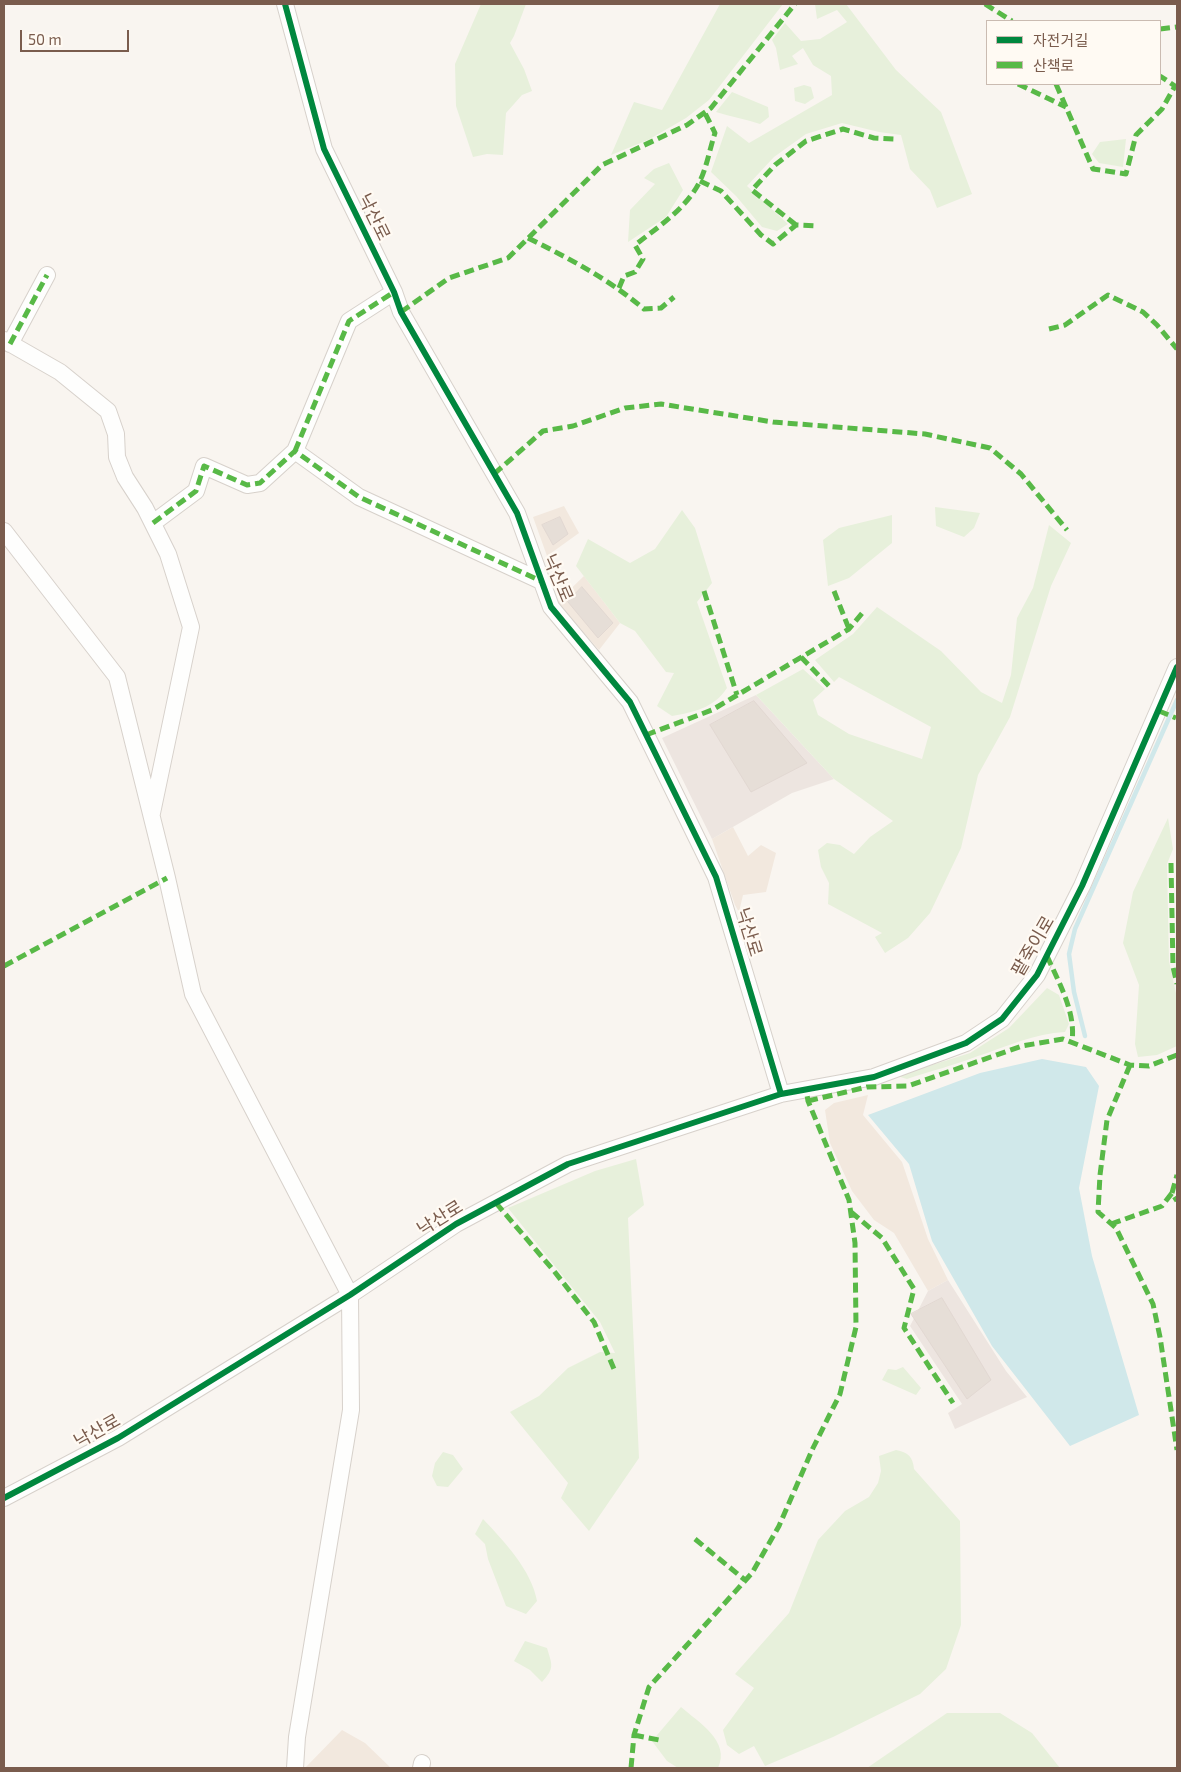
<!DOCTYPE html>
<html>
<head>
<meta charset="utf-8">
<style>
	body { margin:0 }
	#map { position:relative; width:1181px; height:1772px; overflow:hidden; background:#f9f5f0; font-family:"Exo 2","Noto Sans KR",sans-serif }
	canvas { display:block }
	.frame { position:absolute; inset:0; border:5px solid #7a5c4d; pointer-events:none }
	.legend { position:absolute; left:986px; top:20px; width:175px; height:65px; box-sizing:border-box; background:#fffaf3; border:1px solid #cabbb1; margin:0; padding:6px 9px; list-style:none; font-size:15px; color:#7a5c4d }
	.legend li { display:flex; align-items:center; gap:10px; height:25px }
	.legend b { width:25px; border:1px solid #cabbb1 }
	.scale { position:absolute; left:20px; top:30px; width:109px; height:22px; box-sizing:border-box; border:2px solid #7a5c4d; border-top:0; padding-left:6px; font-size:15px; line-height:18px; white-space:nowrap; color:#7a5c4d; -webkit-text-stroke:4px #fffaf3; paint-order:stroke }
</style>
</head>
<body>
<div id="map">
<canvas width="1181" height="1772"></canvas>
<div class="frame"></div>
<ul class="legend">
<li><b style="height:6px;background:#00873e"></b>자전거길</li>
<li><b style="height:6px;background:#58b947"></b>산책로</li>
</ul>
<div class="scale">50 m</div>
</div>
<script>
const ctx = document.querySelector('canvas').getContext('2d');
ctx.lineJoin = 'round';
function fill(path, color) { ctx.fillStyle = color; ctx.fill(path, 'evenodd'); }
function stroke(path, color, width, dash) { ctx.strokeStyle = color; ctx.lineWidth = width; ctx.lineCap = dash ? 'butt' : 'round'; ctx.setLineDash(dash || []); ctx.stroke(path); }
function drawText(font, color, halo, rows, align = 'center') {
  ctx.font = font + ' "Exo 2","Noto Sans KR",sans-serif'; ctx.lineWidth = 4.5; ctx.setLineDash([]); ctx.textBaseline = 'middle'; ctx.strokeStyle = halo; ctx.fillStyle = color; for (const [text, x, y, turn = 0] of rows) {
    ctx.save(); ctx.translate(x, y); ctx.rotate((+turn || 0) * Math.PI / 180); ctx.textAlign = isNaN(turn) ? turn : align; if (halo) ctx.strokeText(text, 0, 0); ctx.fillText(text, 0, 0); ctx.restore();
  }
}
fill(new Path2D(`
	M564 506 579 533 547 556 533 517Z
	M584 576 620 623 599 650 557 602Z
	M733 827 748 856 761 845 776 853 766 892 743 895 739 912 735 905 712 839Z
	M868 1095 863 1115 902 1162 928 1239 948 1280 928 1291 894 1233 874 1220 852 1191 830 1143 825 1110 834 1103Z
	M342 1730 365 1743 391 1768H305Z`), '#f2e8de');
fill(new Path2D(`
	M756 695 834 779 792 793 712 839 662 738Z
	M948 1280 1006 1371 1027 1397 955 1429 948 1413 962 1404 910 1326 928 1291Z`), '#ede5e0');
fill(new Path2D(`
	M481 4H526L514 36 510 43 524 69 532 91 522 95 506 113 503 155 487 154 473 157 456 106 455 64Z
	M720 4H783L709 100 686 118 648 140 611 155 634 102 662 110Z
	M815 4H846L896 70 941 112 972 194 937 208 930 190 910 169 901 135 879 132 842 123 806 134 774 157 747 186 788 224 777 231 762 227 736 196 711 172 727 126 749 143 832 95 831 76 813 65 803 48 792 56 798 64 780 70 776 48 772 40 785 23 801 41 820 39 847 22 837 10 817 19Z
	M804 85 811 87 814 98 805 104 795 101 794 88Z
	M732 92 768 107 769 117 760 124C746 119 731 117 716 112Z
	M1126 139 1123 167 1099 163 1092 154 1100 142Z
	M669 163 683 190 666 217 628 242 630 210 655 184 644 178 654 169Z
	M935 507 980 513 974 528 964 537 936 526Z
	M682 510 695 528 712 583 697 602 727 688C714 708 694 712 672 716L657 706 674 673 666 672 635 631 620 623 576 566 588 539 630 563 655 549Z
	M892 515V543L849 578 828 586 823 540 839 528Z
	M1049 525 1071 543 1051 586 1010 717 978 775 961 848 930 913 908 938 885 953 875 937 882 933 828 904 829 883 821 867 818 850 827 843 840 845 854 854 870 837 893 821 834 779 756 695 803 669 825 689 813 700 818 715 849 734 922 759 931 727 839 677 834 682 815 660 853 634 877 607 941 651 981 692 1002 703 1011 675 1017 618 1033 588Z
	M1168 818 1173 849 1167 864 1169 961 1177 998V1046L1157 1055 1138 1057 1135 1044 1139 985 1123 943 1133 892Z
	M1047 988 1059 995 1069 1024 1065 1032C1035 1033 1006 1047 978 1056 955 1065 931 1071 907 1079L897 1076 970 1053 1009 1028Z
	M636 1159 644 1205 628 1218 639 1458 589 1531 561 1498 568 1483 510 1412 539 1396 568 1368 600 1352 615 1353 600 1322 508 1208 595 1171Z
	M903 1367 921 1388 916 1395 882 1380 888 1369 896 1370Z
	M896 1450C908 1452 913 1457 914 1469L960 1521 961 1625 946 1669 920 1694 833 1737 765 1766 754 1746 739 1754 727 1745 723 1730 754 1688 735 1674 789 1613 818 1540 845 1511 869 1497 878 1483 881 1471 879 1456Z
	M443 1452 453 1455 463 1469 448 1487 437 1486 432 1476 435 1463Z
	M483 1519C504 1541 532 1571 537 1601L526 1614 506 1606 488 1559 485 1544 475 1534Z
	M525 1641 547 1648C552 1665 555 1668 542 1682L530 1670 514 1661Z
	M681 1707C698 1722 731 1741 718 1768H678L667 1761 652 1741Z
	M947 1713H1000L1032 1733 1060 1768H867Z`), '#e7f0db');
fill(new Path2D(`
	M1042 1059 1086 1067 1099 1086 1079 1188 1092 1256 1139 1415 1070 1446 992 1346 932 1241 909 1164 868 1115 980 1073Z`), '#d0e8ea');
stroke(new Path2D(`
	M1085 1036 1074 992 1069 954 1075 929 1177 700`), '#d0e8ea', 4.5);
const building = new Path2D(`
	M560 517 568 534 553 545 542 525Z
	M582 587 613 623 598 638 568 602Z
	M754 701 807 763 751 792 710 725Z
	M942 1298 991 1380 967 1399 911 1314Z`);
fill(building, '#e6ded7');
stroke(building, '#e2d8d2', 1);
const minor = new Path2D(`
	M285 4 324 149 394 292 401 312 517 513 551 607 630 702 716 877 781 1094
	M4 340 60 372 108 411 116 434 117 457 125 477 145 508 168 554 191 627 152 813
	M10 344 47 275
	M295 451 349 321 394 292
	M153 523 196 491 204 466 247 485 260 483 295 451 359 497 541 581
	M4 531 117 677 167 878 193 994 350 1295 351 1410 297 1737 295 1768
	M4 1498 118 1438 350 1295 456 1224 568 1164 781 1094 874 1077 966 1043 1002 1019 1037 975 1082 886 1177 667
	M421 1768 422 1763`);
stroke(minor, '#d7d1cb', 18);
stroke(minor, '#fefefd', 16);
stroke(new Path2D(`
	M985 4 1012 21
	M1160 29 1177 27
	M1018 84 1066 107
	M1056 84 1093 169 1126 174 1136 135 1162 109 1175 86 1160 76
	M700 181 721 191 761 235 773 244 796 225 818 226
	M796 225 752 190 775 165 806 141 843 129 874 138 895 139
	M528 238C570 259 607 278 644 309L661 308 674 297
	M619 288 624 276 635 272 643 259 635 245C658 227 687 208 700 181 707 166 710 148 715 133L705 113
	M401 312 449 278 508 258 602 165 687 125 711 108 795 4
	M1049 329 1065 325 1108 295 1143 312 1157 325 1177 349
	M10 344 47 275
	M295 451 349 321 394 292
	M494 474 543 431 573 426 625 408 661 404 773 422 925 434 990 448 1021 474 1067 530
	M153 523 196 491 204 466 247 485 260 483 295 451 359 497 541 581
	M704 591 737 695
	M834 591 849 629
	M801 657 829 686
	M1159 711 1176 718
	M646 735 712 710 849 629 864 611
	M1171 863 1173 967 1177 984
	M1047 956C1059 983 1076 1012 1072 1042
	M4 966 167 878
	M1130 1065 1107 1120 1100 1175 1098 1212 1116 1228 1153 1304 1160 1337 1177 1450
	M808 1101 867 1087 908 1086 1022 1046 1063 1039 1130 1065 1149 1066 1177 1055
	M1172 1193 1177 1175
	M496 1203 554 1271 594 1322 614 1369
	M851 1212 882 1238 914 1289 904 1328 953 1403
	M1111 1224 1162 1206 1172 1193 1177 1201
	M695 1539 745 1580
	M634 1735 659 1740
	M631 1768 634 1735 649 1687 752 1573 779 1526 813 1448 840 1394 856 1327 855 1243 849 1200 808 1101 806 1089`), '#58b947', 5, [10, 5]);
stroke(new Path2D(`
	M285 4 324 149 394 292 401 312 517 513 551 607 630 702 716 877 781 1094
	M4 1498 118 1438 350 1295 456 1224 568 1164 781 1094 874 1077 966 1043 1002 1019 1037 975 1082 886 1177 667`), '#00873e', 6);
drawText('18px', '#7a5c4d', '#fffaf3', [
	["낙산로",374,217,64],
	["낙산로",558,578,67],
	["낙산로",749,932,73],
	["팥죽이로",1033,946,-60],
	["낙산로",440,1218,-32],
	["낙산로",97,1431,-29]
]);
</script>
</body>
</html>
